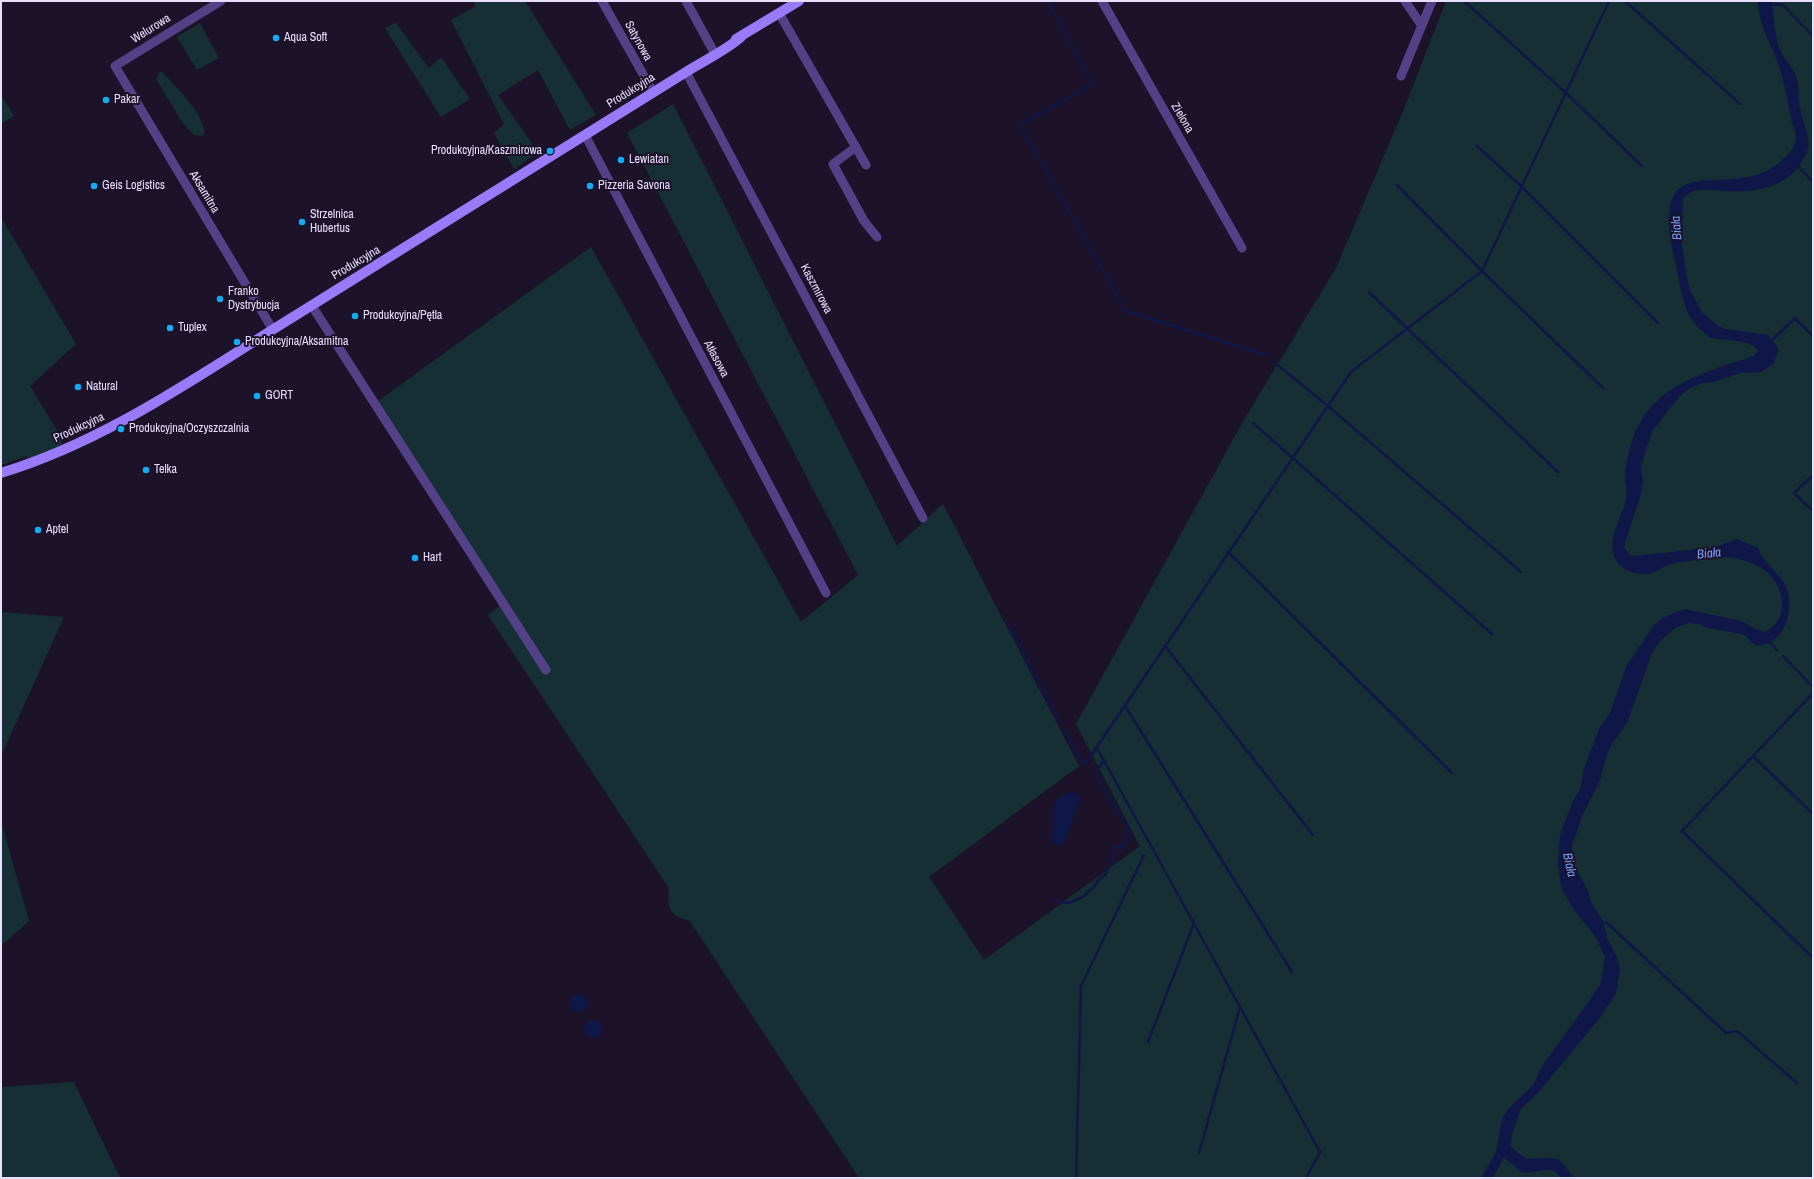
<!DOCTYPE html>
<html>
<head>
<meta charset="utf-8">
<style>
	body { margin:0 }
	#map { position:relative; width:1814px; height:1179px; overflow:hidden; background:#1c132a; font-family:"Archivo Narrow",sans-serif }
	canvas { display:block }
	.frame { position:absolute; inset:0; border:2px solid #e8defd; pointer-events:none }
</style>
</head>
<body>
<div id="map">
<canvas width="1814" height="1179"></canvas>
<div class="frame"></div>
</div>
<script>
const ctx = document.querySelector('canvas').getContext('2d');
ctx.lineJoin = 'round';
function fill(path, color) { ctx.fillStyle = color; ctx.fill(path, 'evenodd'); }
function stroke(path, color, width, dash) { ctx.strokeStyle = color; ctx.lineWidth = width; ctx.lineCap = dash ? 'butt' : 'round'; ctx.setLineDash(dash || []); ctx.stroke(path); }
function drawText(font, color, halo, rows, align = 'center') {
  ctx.font = font + ' "Archivo Narrow",sans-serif'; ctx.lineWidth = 4; ctx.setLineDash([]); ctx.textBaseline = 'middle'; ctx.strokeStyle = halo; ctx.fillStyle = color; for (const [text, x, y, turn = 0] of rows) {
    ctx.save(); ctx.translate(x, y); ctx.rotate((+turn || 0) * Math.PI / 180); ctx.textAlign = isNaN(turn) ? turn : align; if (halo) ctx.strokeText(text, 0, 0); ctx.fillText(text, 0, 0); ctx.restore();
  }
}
fill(new Path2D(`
	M473 1H525L596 115 570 130 538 70 498 95 538 152 514 169 494 133 504 124 451 20 476 6Z
	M1446 1H1813V1178H859L690 921C669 915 667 909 669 888L488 615 503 603 374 404 591 247 801 622 858 575 627 133 673 104 897 546 943 504 1079 766 929 877 984 960 1140 846 1076 724 1245 418 1336 268 1404 109Z
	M200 23 219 58 197 70 177 37Z
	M396 23 429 68 441 57 470 99 441 117 385 28Z
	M159 72H162C174 85 207 116 204 134L201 136 194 135 182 122 156 79Z
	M1 95 14 116 1 124Z
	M1 217 76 344 30 386 61 437 62 446 28 459 27 456 1 465Z
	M1 612 64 617 1 756Z
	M1 821 29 921 1 946Z
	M74 1082 120 1178H1V1087Z`), '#162f34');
fill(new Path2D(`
	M1757 1H1772C1774 17 1774 34 1780 49 1783 58 1790 64 1794 72 1800 82 1798 91 1799 102 1800 117 1813 139 1807 152 1791 188 1758 193 1723 191 1706 190 1695 187 1683 198L1682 245 1686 274 1690 290 1701 311 1718 326 1725 329 1768 335 1776 345 1779 351 1773 364 1761 372 1740 373 1713 382 1703 383 1690 388 1680 396 1653 430 1646 450 1641 466 1643 481 1641 494 1624 547 1630 555 1636 556 1716 547 1737 539 1758 548C1769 575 1793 575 1789 611 1788 619 1785 627 1780 634 1773 642 1760 650 1751 642 1747 638 1746 636 1742 634L1708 628 1699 624 1689 623 1675 628 1659 642 1652 653 1627 723 1613 742 1608 752 1599 783 1583 814 1572 846 1573 863 1588 891 1591 902 1603 921 1608 940 1618 959 1620 970 1616 994 1599 1019 1576 1047 1538 1093 1521 1109 1512 1134 1511 1146C1528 1168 1542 1153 1560 1160L1566 1167 1573 1178H1560C1553 1161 1535 1176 1521 1172L1504 1157 1493 1178H1481L1496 1152 1502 1119 1508 1109 1533 1085 1542 1066 1585 1007 1601 983 1605 957 1595 936 1572 907 1561 887 1558 863 1560 835 1572 803 1581 787 1583 772 1599 729 1610 713 1626 667 1654 625 1664 617 1685 609 1741 621C1750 625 1755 630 1765 632 1790 619 1785 589 1767 572 1758 564 1745 560 1734 558 1724 556 1678 562 1668 565 1664 566 1661 569 1657 571 1646 576 1630 575 1621 566 1602 549 1619 523 1625 504 1628 495 1626 487 1625 477 1625 467 1628 455 1631 445 1647 386 1703 373 1754 356L1758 351C1752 339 1721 340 1710 338 1703 331 1694 324 1689 315 1681 300 1679 277 1675 260 1647 137 1728 206 1780 162 1786 157 1793 150 1795 143 1798 135 1794 130 1792 123 1788 101 1784 79 1776 58 1772 48 1767 38 1763 28 1760 19 1759 10 1757 1Z
	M1072 792 1077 794C1078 796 1079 798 1079 800 1079 805 1066 841 1062 845H1057L1053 842C1051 835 1053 829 1053 822 1054 804 1053 798 1072 792Z
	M570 1003a9 9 0 1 1 18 0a9 9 0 1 1-18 0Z
	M584 1029a9 9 0 1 1 18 0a9 9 0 1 1-18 0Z`), '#0e1748');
stroke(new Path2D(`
	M1047 1 1093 84 1020 125 1126 311 1266 355
	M1464 1 1566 93 1642 166
	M1625 1 1740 104
	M1770 4 1783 5 1813 36
	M1477 146 1522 187 1658 323
	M1797 165 1813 182
	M1397 185 1482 271 1603 388
	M1369 292 1558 472
	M1771 341 1795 318 1813 336
	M1274 362 1328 406 1521 572
	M1253 423 1492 634
	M1813 475 1794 493 1813 511
	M1228 552 1452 773
	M1007 622 1060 722
	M1768 640 1777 650
	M1165 646 1313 835
	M1783 656 1813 687
	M1813 693 1682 831 1813 958
	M1125 706 1292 972
	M1064 730 1083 763H1086L1351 372 1482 271 1609 1
	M1097 748 1320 1152 1306 1178
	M1753 756 1813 814
	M1055 899 1058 902 1068 903 1083 897 1094 887 1099 879 1105 875 1111 865 1115 847 1124 846 1127 843 1128 827 1098 779C1097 771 1098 766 1105 761
	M1602 923H1607L1726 1033 1737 1031 1797 1083
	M1148 1042 1194 923
	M1199 1153 1240 1007
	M1076 1178 1081 986 1144 855`), '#0e1748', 2.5);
stroke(new Path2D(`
	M221 1 115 66 273 330
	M602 1 653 92
	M686 1 715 54
	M1102 1 1242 248
	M1405 1 1422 26
	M779 13 866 165
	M686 72 923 518
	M1401 76 1432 1
	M585 135 826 593
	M856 147 833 164 864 221 877 237
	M312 306 546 670`), '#534087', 9);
stroke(new Path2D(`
	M736 39 799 1
	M1 473C107 441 199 375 293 317 424 236 555 154 686 72 705 60 725 51 741 37`), '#997af8', 10);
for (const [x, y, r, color] of [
	[276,38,4,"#15abf2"],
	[106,100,4,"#15abf2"],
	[550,151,4,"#15abf2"],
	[621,160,4,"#15abf2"],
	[94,186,4,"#15abf2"],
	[590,186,4,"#15abf2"],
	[302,222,4,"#15abf2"],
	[220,299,4,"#15abf2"],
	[355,316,4,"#15abf2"],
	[170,328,4,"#15abf2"],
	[237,342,4,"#15abf2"],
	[78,387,4,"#15abf2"],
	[257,396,4,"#15abf2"],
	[121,429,4,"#15abf2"],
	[146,470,4,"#15abf2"],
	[38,530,4,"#15abf2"],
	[415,558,4,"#15abf2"]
]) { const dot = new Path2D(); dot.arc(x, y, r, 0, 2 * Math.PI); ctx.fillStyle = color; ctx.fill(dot); stroke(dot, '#1c132a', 1.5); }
drawText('12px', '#e8defd', '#1c132a', [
	["Welurowa",151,29,-32],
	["Satynowa",638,41,61],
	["Produkcyjna",631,91,-32],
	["Zielona",1182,118,60],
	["Aksamitna",204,192,59],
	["Produkcyjna",356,263,-31],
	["Kaszmirowa",816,289,62],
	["Atłasowa",716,359,62],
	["Produkcyjna",79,428,-25]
]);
drawText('12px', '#e8defd', '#1c132a', [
	["Aqua Soft",284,38],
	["Pakar",114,100],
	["Produkcyjna/Kaszmirowa",542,151,"right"],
	["Lewiatan",629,160],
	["Geis Logistics",102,186],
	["Pizzeria Savona",598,186],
	["Strzelnica",310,215],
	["Hubertus",310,229],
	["Franko",228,292],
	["Dystrybucja",228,306],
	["Produkcyjna/Pętla",363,316],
	["Tuplex",178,328],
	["Produkcyjna/Aksamitna",245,342],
	["Natural",86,387],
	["GORT",265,396],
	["Produkcyjna/Oczyszczalnia",129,429],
	["Telka",154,470],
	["Aptel",46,530],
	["Hart",423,558]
], 'left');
drawText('italic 13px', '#729cf7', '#1c132a', [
	["Biała",1677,228,-95],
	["Biała",1709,554,-6],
	["Biała",1569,865,78]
]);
</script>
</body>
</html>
